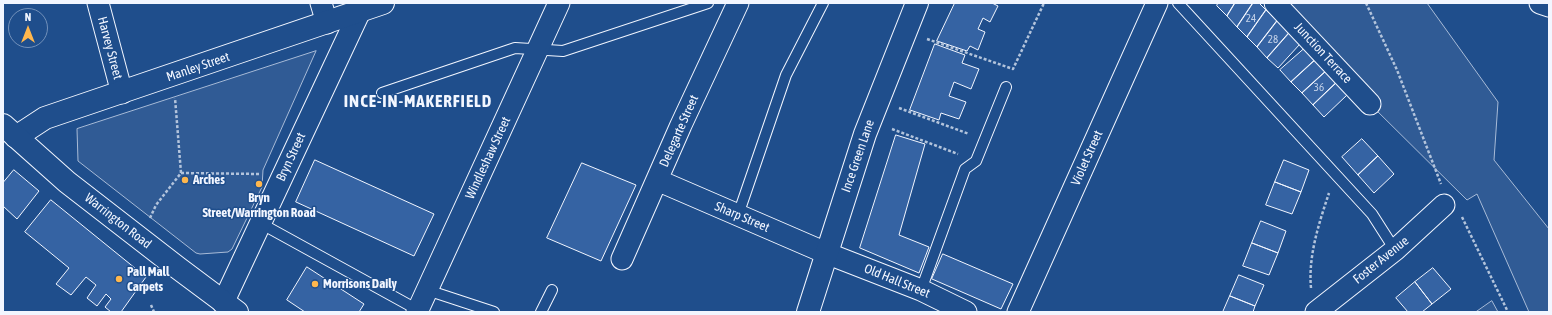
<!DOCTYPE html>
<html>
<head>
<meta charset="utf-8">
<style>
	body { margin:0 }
	#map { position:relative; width:1552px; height:315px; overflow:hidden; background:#1f4e8c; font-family:"Asap Condensed",sans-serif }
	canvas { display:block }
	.frame { position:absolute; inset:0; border:4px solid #f2f6ff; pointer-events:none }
	.north { position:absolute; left:8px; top:8px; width:40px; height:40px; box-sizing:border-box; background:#1f4e8c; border:1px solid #7391ba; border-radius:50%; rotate:0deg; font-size:11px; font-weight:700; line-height:16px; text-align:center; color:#f2f6ff }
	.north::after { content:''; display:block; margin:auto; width:14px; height:18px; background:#ffb74d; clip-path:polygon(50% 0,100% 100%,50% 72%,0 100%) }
</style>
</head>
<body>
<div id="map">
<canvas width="1552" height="315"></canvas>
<div class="frame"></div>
<div class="north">N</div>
</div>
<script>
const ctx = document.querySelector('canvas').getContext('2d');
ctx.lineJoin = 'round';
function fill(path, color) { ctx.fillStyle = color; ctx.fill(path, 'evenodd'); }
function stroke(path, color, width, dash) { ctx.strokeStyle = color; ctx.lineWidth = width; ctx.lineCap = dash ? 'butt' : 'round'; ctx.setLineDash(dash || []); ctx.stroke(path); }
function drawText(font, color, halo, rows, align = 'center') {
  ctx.font = font + ' "Asap Condensed",sans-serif'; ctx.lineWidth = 3; ctx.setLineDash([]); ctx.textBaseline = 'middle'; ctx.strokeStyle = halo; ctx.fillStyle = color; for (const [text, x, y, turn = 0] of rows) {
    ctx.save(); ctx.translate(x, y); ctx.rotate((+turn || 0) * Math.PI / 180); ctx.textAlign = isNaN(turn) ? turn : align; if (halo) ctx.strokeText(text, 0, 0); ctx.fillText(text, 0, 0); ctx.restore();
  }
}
const built = new Path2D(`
	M1275 3H1427L1498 102 1494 160 1549 229V312H1529L1477 194 1467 200 1370 104Z
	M316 51 263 170 262 187 232 249 228 252 200 254 196 253 78 161 77 129Z
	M1492 301 1498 312H1476Z`);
fill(built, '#305b95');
stroke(built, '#a8bbd7', 1);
const building = new Path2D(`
	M955 3H992L998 6 990 22 983 18 978 29 985 32 978 50 970 46 967 51 937 41Z
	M1218 3H1235L1227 16 1217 6Z
	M1235 3H1253L1237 27 1227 16Z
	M1253 3H1259L1266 10 1247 37 1237 27Z
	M1266 10 1277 21 1257 47 1247 37Z
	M1277 21 1289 33 1267 58 1257 47Z
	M1289 33 1300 44 1278 68 1267 58Z
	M935 44 965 55 962 63 979 69 971 89 954 82 949 96 966 102 959 119 941 113 939 120 910 110Z
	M1304 49 1315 60 1291 82 1280 70Z
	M1315 60 1325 72 1302 93 1291 82Z
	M1325 72 1336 83 1313 105 1302 93Z
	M1336 83 1347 95 1324 117 1313 105Z
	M896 135 925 144 899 235 929 247 919 273 860 248Z
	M1362 139 1378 156 1358 175 1342 157Z
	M1378 156 1394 174 1374 193 1358 175Z
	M315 160 434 214 414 256 296 202Z
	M1284 160 1309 170 1301 192 1275 182Z
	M582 163 636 185 601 261 547 238Z
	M14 170 39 191 17 219 3 206V183Z
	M1275 182 1301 192 1292 214 1266 205Z
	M51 200 146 277 121 312H111L105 307 111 299 106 294 97 306 87 298 96 285 86 277 71 295 56 284 69 268 25 232Z
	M1261 221 1286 231 1278 253 1252 243Z
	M1252 243 1278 253 1269 275 1243 266Z
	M943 254 1013 284 1001 309 932 279Z
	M307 267 364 304 359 312H305L287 300Z
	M1433 268 1451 289 1432 304 1415 282Z
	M1239 275 1264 285 1255 306 1230 296Z
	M1415 282 1432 304 1422 312H1408L1396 298Z
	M1230 296 1255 306 1253 312H1223Z`);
fill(building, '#3563a3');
stroke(building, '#f2f6ff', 1);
const service = new Path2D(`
	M1178 3 1372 214 1395 250
	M382 93 515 48 563 51 708 3
	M738 215 786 75 823 3
	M260 223 418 310
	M427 290 494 312
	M921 290 965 169 976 161 1006 87
	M541 312 552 290`);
const minor = new Path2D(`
	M98 3 122 93
	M321 3 327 23
	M1275 3 1370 104
	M1540 3 1549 6
	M657 180 826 253 921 290 966 312
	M622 259 681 125 738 3
	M223 303 360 11
	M417 312 559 3
	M1018 312 1157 3
	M1316 312 1395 250 1444 205`);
const tertiary = new Path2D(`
	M16 137 45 118 383 3
	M808 312 865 134 917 3`);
const primary = new Path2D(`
	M3 125 67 182 178 268 237 312`);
stroke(service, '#f2f6ff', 12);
stroke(minor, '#f2f6ff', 23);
stroke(tertiary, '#f2f6ff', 24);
stroke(primary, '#f2f6ff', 24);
stroke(new Path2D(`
	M1366 3 1397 70 1441 184
	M927 39 1013 69 1044 3
	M899 108 969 134
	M892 129 958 154
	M181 173 259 174
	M1462 217 1508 312
	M150 218 156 205 181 173 175 98
	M1311 288C1308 256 1319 223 1329 193
	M151 305 154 312`), '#b3c4dc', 2.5, [3, 2]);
stroke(service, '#1f4e8c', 10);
stroke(minor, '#1f4e8c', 21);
stroke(tertiary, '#1f4e8c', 22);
stroke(primary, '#1f4e8c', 22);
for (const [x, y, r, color] of [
	[185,180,4,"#ffb74d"],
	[259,184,4,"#ffb74d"],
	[119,279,4,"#ffb74d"],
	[315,284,4,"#ffb74d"]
]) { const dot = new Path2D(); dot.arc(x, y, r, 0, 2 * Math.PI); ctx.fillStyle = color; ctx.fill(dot); stroke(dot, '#1f4e8c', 1.5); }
drawText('11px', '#c3d1e8', null, [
	["24",1251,19],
	["28",1273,40],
	["36",1319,88]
]);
drawText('13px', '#f2f6ff', '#1f4e8c', [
	["Harvey Street",110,48,75],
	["Junction Terrace",1323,53,47],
	["Manley Street",198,67,-19],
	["Delegarte Street",679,131,-66],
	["Ince Green Lane",858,156,-71],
	["Bryn Street",291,157,-65],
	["Windleshaw Street",488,158,-65],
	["Violet Street",1087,158,-66],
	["Sharp Street",742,217,23],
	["Warrington Road",118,221,38],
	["Foster Avenue",1381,260,-39],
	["Old Hall Street",897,281,22]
]);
drawText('bold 13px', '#f2f6ff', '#1f4e8c', [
	["Arches",193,180],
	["Bryn",259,198,"center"],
	["Street/Warrington Road",259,213,"center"],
	["Pall Mall",127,272],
	["Carpets",127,287],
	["Morrisons Daily",323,284]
], 'left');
ctx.letterSpacing = '1px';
drawText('bold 17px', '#f2f6ff', '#1f4e8c', [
	["INCE-IN-MAKERFIELD",418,102]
]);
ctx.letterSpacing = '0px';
</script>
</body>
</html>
